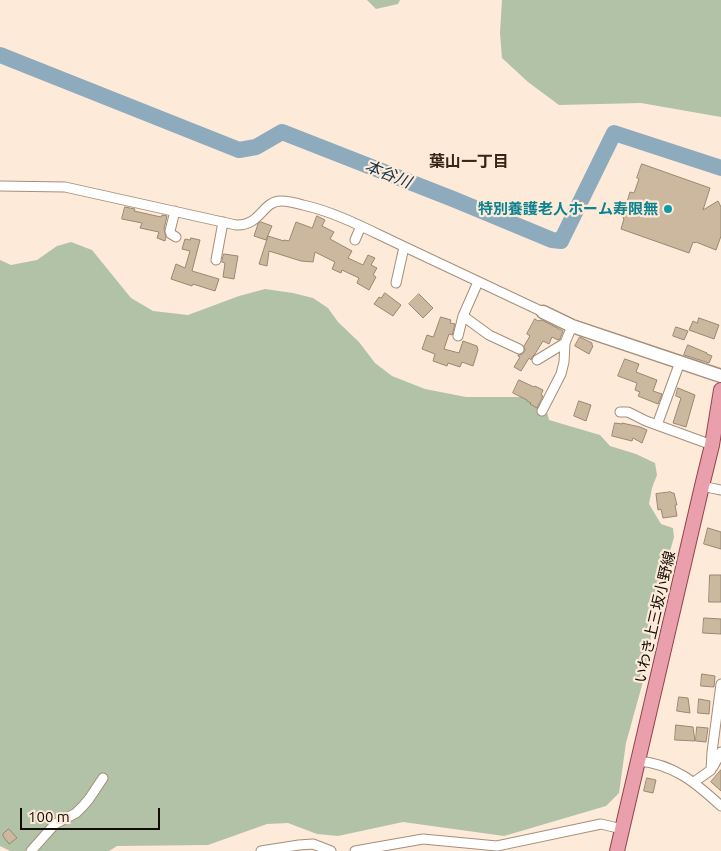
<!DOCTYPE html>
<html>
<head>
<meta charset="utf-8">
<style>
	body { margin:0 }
	#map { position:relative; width:721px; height:851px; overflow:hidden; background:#fdead9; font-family:Ubuntu,sans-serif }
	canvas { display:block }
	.scale { position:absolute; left:20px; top:808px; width:140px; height:22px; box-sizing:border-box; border:2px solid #130b05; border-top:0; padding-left:6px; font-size:15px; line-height:18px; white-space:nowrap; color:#130b05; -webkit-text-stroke:4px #fdead9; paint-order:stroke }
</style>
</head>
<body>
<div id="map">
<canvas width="721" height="851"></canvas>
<div class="scale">100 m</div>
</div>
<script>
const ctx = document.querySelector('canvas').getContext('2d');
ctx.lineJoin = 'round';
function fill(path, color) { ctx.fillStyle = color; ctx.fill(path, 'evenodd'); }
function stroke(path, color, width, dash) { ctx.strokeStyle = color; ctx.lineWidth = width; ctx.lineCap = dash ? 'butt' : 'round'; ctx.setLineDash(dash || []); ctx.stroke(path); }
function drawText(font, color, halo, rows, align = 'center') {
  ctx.font = font + ' Ubuntu,"Noto Sans JP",sans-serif'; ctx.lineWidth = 4.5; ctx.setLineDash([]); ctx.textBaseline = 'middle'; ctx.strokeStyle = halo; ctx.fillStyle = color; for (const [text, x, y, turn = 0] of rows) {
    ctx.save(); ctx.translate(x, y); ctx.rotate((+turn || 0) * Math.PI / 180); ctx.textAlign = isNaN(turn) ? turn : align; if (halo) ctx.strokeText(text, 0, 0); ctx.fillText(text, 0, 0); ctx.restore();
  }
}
fill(new Path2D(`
	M367 0H400L398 4 376 9Z
	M502 0H721V117L641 103 559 105 528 82 502 58 500 33Z
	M71 242 92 250 131 298 153 311 188 315 239 296 265 289 293 293 313 298 328 308 338 322 359 342 375 363 392 376 425 389 466 397H522L533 399 543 405 547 412 549 420 600 435 610 446 636 454 655 463 657 475 652 488 649 504 661 524 673 528 674 537 664 573 656 594 647 667 626 743 619 793 606 806 504 836 403 822 338 836 317 834 288 823 267 824 208 845 117 846 109 851H10L0 846V260L11 265 37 260 57 246Z`), '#b2c2a7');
stroke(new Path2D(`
	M0 55 239 150 256 147 282 132 453 199 552 240 561 241 614 133 721 168`), '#8eabbd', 16);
const building = new Path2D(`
	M642 164 710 188 703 210 718 201 721 207V236L716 250 696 242 695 243 693 242 689 253 621 229 624 219 623 218 628 203 627 202 630 192 634 193 639 179 637 178Z
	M125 207 135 209 134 211 161 217 162 215 167 216 164 229 166 237 165 241 157 238 159 232 140 228 142 223 122 219Z
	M317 216 325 220 322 226 334 232 330 239 352 251 348 258 363 265 368 255 375 258 371 265 377 268 373 275 376 277 369 290 357 283 359 278 342 270 341 273 332 269 335 262 315 252 313 262 301 261 269 251 267 266 259 264 268 236 284 241V240L289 241 296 222 312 228Z
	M261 222 272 226 266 240 254 236 258 224Z
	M191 238 200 240 192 271 219 279 215 291 193 284 192 286 171 279 176 264 185 268 190 251 182 249 185 239 190 240Z
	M224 254 238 256 234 279 223 277 225 263 222 262Z
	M385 293 401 305 393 316 374 304 379 297 381 298Z
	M419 294 433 308 423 318 409 304Z
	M441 317 451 320 450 323 455 324 452 335 449 334 444 349 459 353 463 341 477 346 478 350 473 366 462 362 460 367 448 363 447 366 433 361 435 354 422 349 427 335 433 337Z
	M699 318 719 325 714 339 689 330 693 321 697 323Z
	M535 319 538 321 542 320 563 331 560 339 558 340 552 337 549 344 543 341 535 354 532 357 531 360 529 358 521 371 514 367 520 357 518 356V355L522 354 525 351 524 346 530 336 527 334Z
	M676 327 688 331 684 340 673 336Z
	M580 337 592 343V345L593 346 589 354 575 346Z
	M688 345 707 353V354L712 356 709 363 684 355Z
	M625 359 639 364 636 372 657 380 653 391 662 394 658 404 638 396 640 392 635 390 637 383 618 376Z
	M519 380 534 387 535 386 543 390 541 395 543 396 537 408 530 404 531 403 527 401V400L513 393Z
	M678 388 695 395 686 427 673 423 681 398 676 396Z
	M579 401 591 405 586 421 574 416Z
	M615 423 622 424V423L640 427 647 430 642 443 633 438 632 441 612 436Z
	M671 492 672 493H674L677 505H675L677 516 663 518 661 509 658 510 656 494Z
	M708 528 721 532V549L704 544Z
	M710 575H721V602H709Z
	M704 618 721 619V634L703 633Z
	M702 674 715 676 714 687 701 686Z
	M679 697 688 698 690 713 677 711Z
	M699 699 710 701 709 714 698 713Z
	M676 725 693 727 695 741 675 740Z
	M697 727 708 728 706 742 696 741Z
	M721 770V791L711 782Z
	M647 778 656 780 653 793 644 791Z
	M9 829 17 838 9 844 3 836V834Z`);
fill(building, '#ccb89f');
stroke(building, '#998871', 1);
const street = new Path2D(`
	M0 186 65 187 236 225C261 226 262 201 281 201 288 201 296 203 303 205 339 213 372 232 405 247 451 269 497 290 543 312
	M175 211 170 231 171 234 176 237
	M355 240 361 226
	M216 260 223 222
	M396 283 404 247
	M463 316 489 335 519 349
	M458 336 463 316 478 282
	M537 360 565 343 572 326
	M542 411 561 374 564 362 565 343
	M620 412H628L646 421 712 445
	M657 425 680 362
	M702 486 711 488 721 490
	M638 761C674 764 696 783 721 806
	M713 767 721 752
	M694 782 711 770 712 752 721 684
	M31 851 55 824 76 813 83 806 89 799 103 778
	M261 851 299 845 313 844 331 851
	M355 851 423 839 497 846 601 824 622 829`);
const secondary = new Path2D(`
	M543 312 572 326 721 376`);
const primary = new Path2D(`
	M617 851 702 486 712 445 721 390`);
stroke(street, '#a48f7b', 11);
stroke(secondary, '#a48f7b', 15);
stroke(primary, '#95424e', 16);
stroke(street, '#fff', 9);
stroke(secondary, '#fff', 12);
stroke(primary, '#e9a0ac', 14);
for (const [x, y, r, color] of [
	[668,209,5,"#0f9aa8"]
]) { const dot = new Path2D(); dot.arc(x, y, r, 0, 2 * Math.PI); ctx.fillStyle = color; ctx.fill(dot); stroke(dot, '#fdead9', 2); }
drawText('bold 15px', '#0d838f', '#fdead9', [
	["特別養護老人ホーム寿限無",658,209]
], 'right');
drawText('15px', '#130b05', '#fdead9', [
	["いわき上三坂小野線",655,617,-77]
]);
drawText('bold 16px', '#372615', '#fdead9', [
	["葉山一丁目",469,162]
]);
drawText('italic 16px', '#0c3348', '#fdead9', [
	["本谷川",388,174,22]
]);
</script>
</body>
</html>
